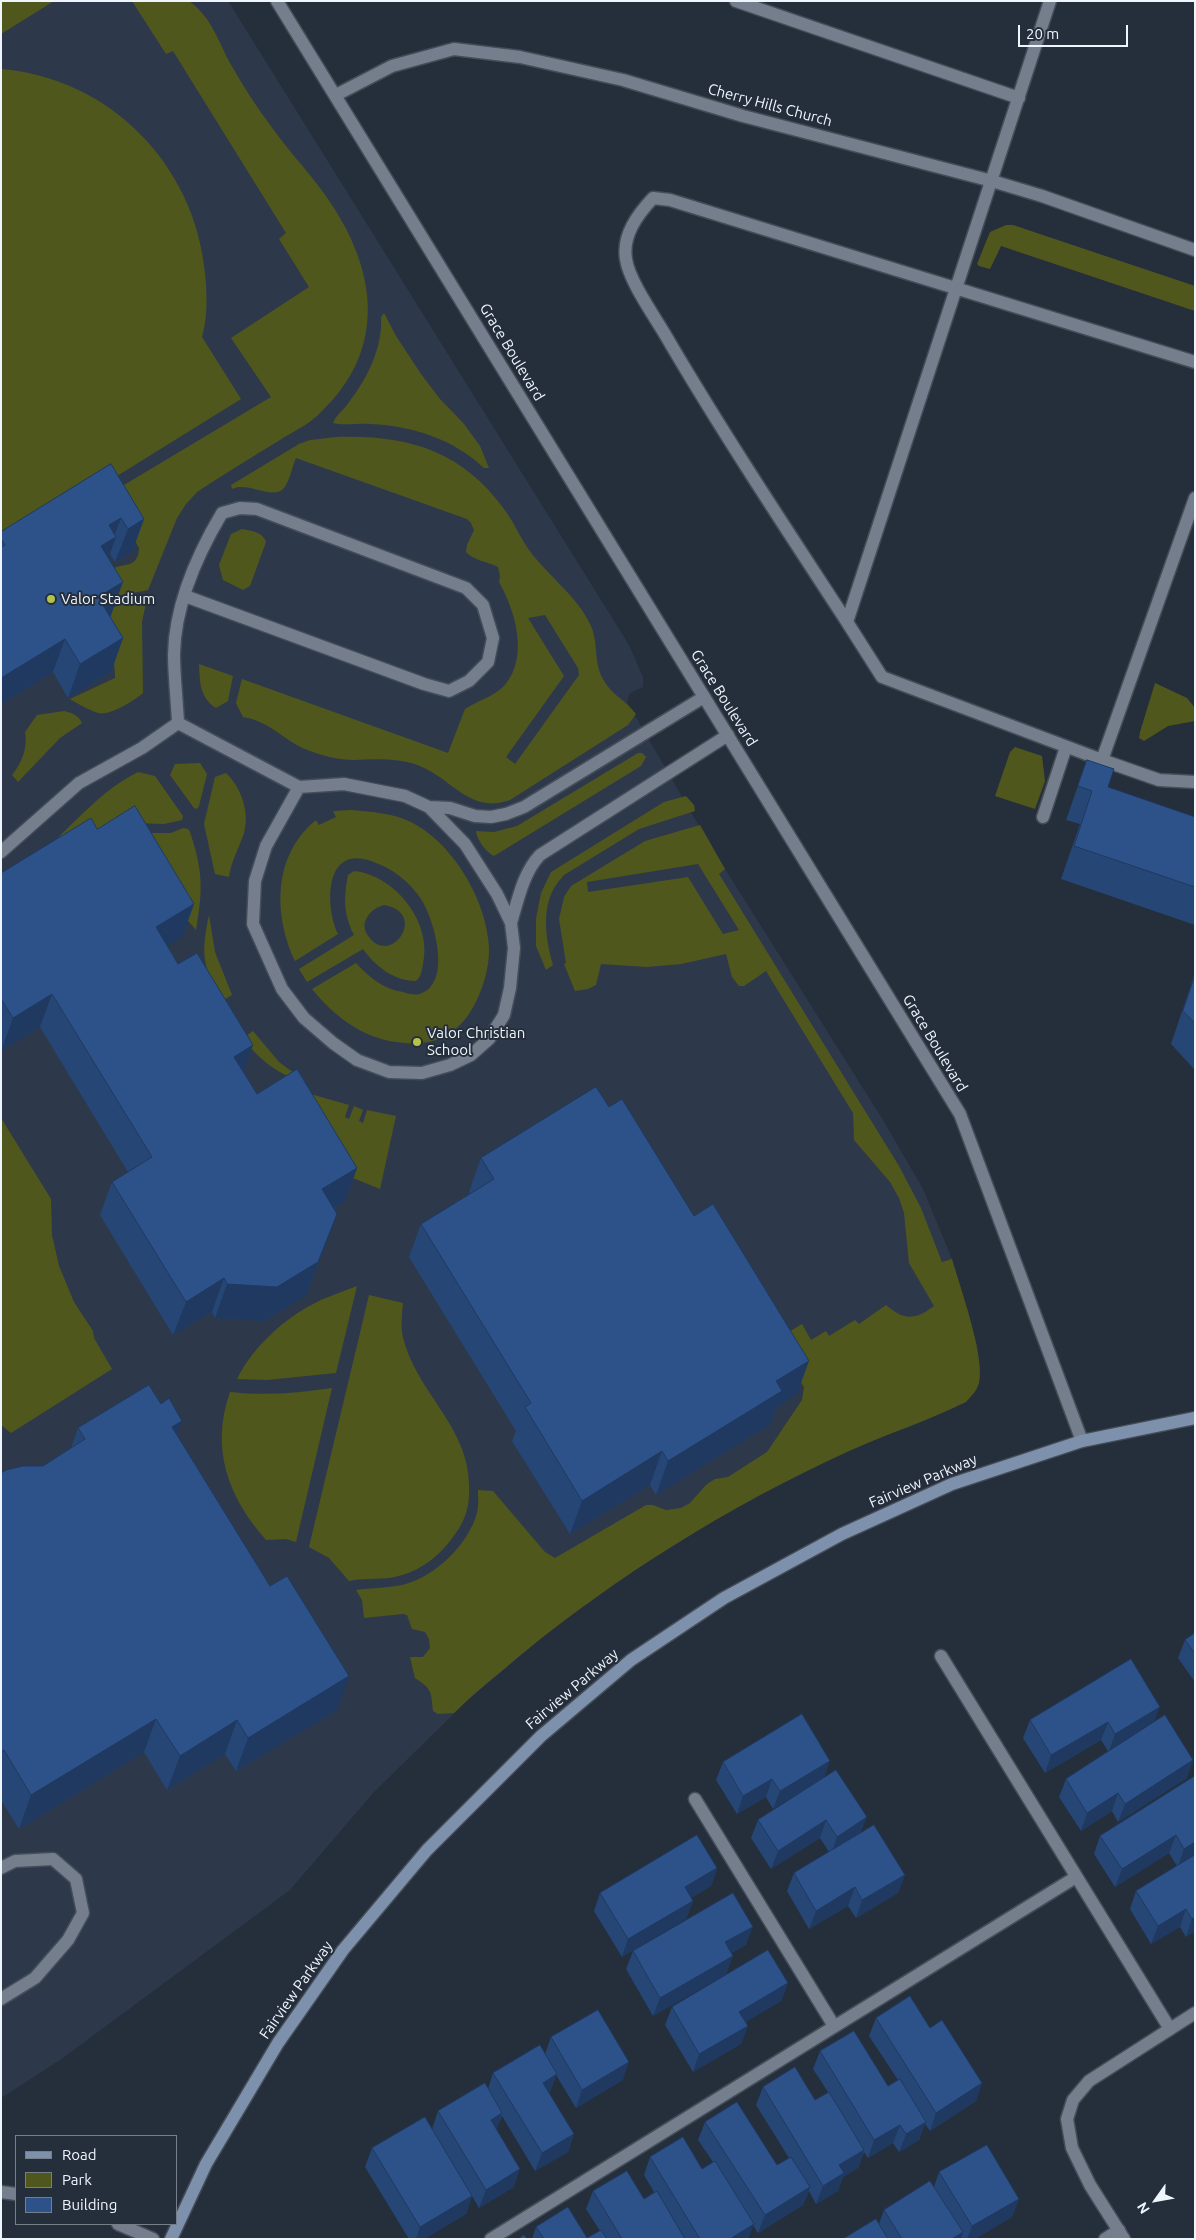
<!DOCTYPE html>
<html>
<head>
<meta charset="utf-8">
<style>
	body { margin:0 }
	#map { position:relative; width:1196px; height:2240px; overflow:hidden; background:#252e3b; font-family:Ubuntu,sans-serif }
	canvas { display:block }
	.frame { position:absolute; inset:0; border:2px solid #eff5fd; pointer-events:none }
	.legend { position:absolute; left:15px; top:2135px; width:162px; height:90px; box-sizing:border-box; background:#252e3b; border:1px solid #767e89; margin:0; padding:6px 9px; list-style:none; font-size:15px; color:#eff5fd }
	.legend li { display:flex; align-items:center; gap:10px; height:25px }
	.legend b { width:25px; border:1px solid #767e89 }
	.north { position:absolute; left:1131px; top:2175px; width:50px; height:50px; -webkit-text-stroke:4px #252e3b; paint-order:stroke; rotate:238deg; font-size:14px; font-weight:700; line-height:20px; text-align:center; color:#eff5fd }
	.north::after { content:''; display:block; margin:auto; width:18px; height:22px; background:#eff5fd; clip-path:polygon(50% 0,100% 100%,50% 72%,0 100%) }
	.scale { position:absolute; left:1018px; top:25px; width:110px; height:22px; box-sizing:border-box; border:2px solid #eff5fd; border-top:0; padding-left:6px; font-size:15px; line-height:18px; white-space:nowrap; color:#eff5fd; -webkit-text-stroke:4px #252e3b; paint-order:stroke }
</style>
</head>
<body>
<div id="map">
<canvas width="1196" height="2240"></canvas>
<div class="frame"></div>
<ul class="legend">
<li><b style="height:6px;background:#7e91ac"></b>Road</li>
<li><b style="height:14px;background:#50571d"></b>Park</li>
<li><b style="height:14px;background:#2c5289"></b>Building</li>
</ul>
<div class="north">N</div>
<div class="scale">20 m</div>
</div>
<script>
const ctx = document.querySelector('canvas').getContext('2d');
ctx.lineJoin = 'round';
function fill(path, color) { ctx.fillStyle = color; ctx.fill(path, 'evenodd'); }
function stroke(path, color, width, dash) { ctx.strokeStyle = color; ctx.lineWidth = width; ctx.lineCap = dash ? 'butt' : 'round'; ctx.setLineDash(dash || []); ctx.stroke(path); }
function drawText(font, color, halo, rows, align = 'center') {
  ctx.font = font + ' Ubuntu,sans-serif'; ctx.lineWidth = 4; ctx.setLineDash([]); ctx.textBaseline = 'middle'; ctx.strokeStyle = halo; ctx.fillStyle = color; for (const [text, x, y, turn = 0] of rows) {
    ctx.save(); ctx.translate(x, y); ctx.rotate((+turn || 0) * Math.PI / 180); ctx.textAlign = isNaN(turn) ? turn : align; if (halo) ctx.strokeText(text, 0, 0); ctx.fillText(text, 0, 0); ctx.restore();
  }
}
fill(new Path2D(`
	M1 1H228L629 645 643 677V687L630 693 627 702 710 845 883 1120 923 1189 952 1259 977 1345 980 1368 979 1382 975 1392 966 1402 848 1451 771 1489 708 1524 620 1579 557 1625 469 1699 374 1792 290 1890 60 2060 1 2098Z`), '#2d394b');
fill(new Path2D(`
	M1 1H54L1 34Z
	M132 1H189C212 18 217 39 230 63 243 86 257 108 273 129 288 150 305 168 320 188 376 262 392 347 318 415 308 425 292 432 280 440 252 457 224 474 197 492L186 504 177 518 148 590 113 597 109 570C123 562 138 570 139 548L109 494 271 397 231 338 309 287 279 239 286 233 173 51 166 54Z
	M1 69C110 78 195 165 205 273 207 295 208 316 202 337L241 399 1 548Z
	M1006 225H1013L1195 286V311L1001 246 990 269 979 266 977 264 990 232Z
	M384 313 396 336 421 374 440 399 464 424 480 446 489 468H484C453 439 413 426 371 424 359 423 344 426 333 423 335 416 345 409 349 402 367 379 383 347 381 317Z
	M337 437C407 435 461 450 504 509 516 525 523 545 537 560 555 581 578 599 590 624 599 641 593 662 603 679 611 695 626 700 636 714L628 725 510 800C471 814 454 781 422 767 402 758 376 759 354 760 340 760 323 756 310 751 286 743 271 721 243 717L236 703 242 679 448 753 465 709C478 700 494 697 505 685 529 656 515 610 499 582L500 576 498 567C487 561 474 561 466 552L467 545 474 530 471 523 467 519 296 458C292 467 290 480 284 488 273 501 248 481 232 489L231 485 299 444 310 440ZM545 615 578 668 579 675 515 764 506 757 564 676 528 618Z
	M242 529C252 531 263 532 266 542L250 586 243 590 223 580 219 565 231 534Z
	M133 601H145L146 603 142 622 143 693C135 700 110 716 99 713 93 712 76 703 70 699L115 678C116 674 110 628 110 619L111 615 108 609Z
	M199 664 233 676 228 701 216 708C199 697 200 681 199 664Z
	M1155 683 1187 698 1195 708V721L1168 726 1144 741 1139 738 1140 732Z
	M64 711C72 713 78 715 82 723L60 738 18 782 12 775C22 763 28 747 25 732L37 715Z
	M1015 747 1042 756 1045 781 1035 809 995 796 1010 752Z
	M638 753H642L646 757 641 766 494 856C486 852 477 840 476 831L494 832 517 826Z
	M200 763 207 774 199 806 197 809 194 808 170 775 175 764Z
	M138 772 155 776 183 816 182 820 164 824 133 823 43 852C74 824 100 791 138 772Z
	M226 773C241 787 250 812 244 833 239 848 231 861 229 877L215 874 204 824 215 777Z
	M686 796 694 805 695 811 639 829 564 875C540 899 544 934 553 965L546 970 536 946V919L541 893 551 872 664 802Z
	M352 810C372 812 392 813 411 822 451 842 483 895 488 938 491 956 487 974 481 990 466 1030 440 1049 396 1042 361 1037 334 1016 312 989L356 963C369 977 383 989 403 992 409 994 416 996 422 993 452 981 434 919 421 899 409 881 392 868 371 861 324 845 325 906 338 934L295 961C273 914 273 855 316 820L319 825 336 817 333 811Z
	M700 825 725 869 719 874 899 1166 921 1208 942 1262 952 1259C960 1287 985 1356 979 1383 977 1391 971 1396 966 1402 928 1421 886 1434 847 1452 729 1506 618 1575 517 1658 496 1676 474 1693 454 1713L438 1714 433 1711C431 1691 432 1689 415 1678L410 1657H423L430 1648 429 1639 425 1632 412 1629 407 1615 403 1614 364 1618 362 1600 356 1590C371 1588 387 1588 402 1585 435 1577 468 1545 477 1513 479 1505 478 1497 478 1490L493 1491 545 1552 555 1558 646 1505H653L666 1510 681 1508 690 1503 707 1484 715 1479 728 1477 767 1452 802 1400 804 1387 774 1341 802 1324 811 1340 826 1331 829 1336 855 1320 859 1324 886 1305C905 1321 915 1320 934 1306L909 1263 904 1213 899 1198 890 1182 854 1140 853 1113 766 971 744 986H739L732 977 726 954 681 964 647 967 601 964 596 985 588 989 575 991 564 964 566 963 559 919 564 897 571 886 645 841ZM698 864 739 930 723 934 688 877 588 892 587 882Z
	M183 828 188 829 190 832C203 871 203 889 196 930L184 916 150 833H171Z
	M354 871C395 875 433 923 423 964 422 970 421 977 416 981 394 981 375 966 363 949L307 982 299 969 354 935C343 913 344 897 348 875ZM384 905C429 913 391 967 369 937 358 924 369 909 384 905Z
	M209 915 215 952 232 995 220 1002C204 964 200 957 209 915Z
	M253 1031 279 1062 305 1081C280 1077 257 1058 243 1038Z
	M293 1089 349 1105 345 1117 349 1119 354 1106 363 1110 359 1121 363 1123 367 1110 396 1116 380 1189 353 1178Z
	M1 1118 51 1199 52 1235 59 1266 74 1302 93 1331 94 1338 112 1369 11 1433 1 1425Z
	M357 1286 336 1373 267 1380 237 1379C254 1345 287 1316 321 1300 332 1295 345 1291 357 1286Z
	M369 1295 403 1303C402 1316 400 1329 404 1341 418 1393 469 1428 469 1485 470 1506 466 1520 453 1537 440 1555 423 1569 402 1575 385 1581 367 1577 349 1581L329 1558 309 1547Z
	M332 1388 296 1542 286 1539 266 1540C228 1497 210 1448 230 1392 264 1396 299 1393 332 1388Z`), '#50571d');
const service = new Path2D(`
	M736 1 1019 98
	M1050 1 847 622 882 677 1102 760 1195 498
	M336 95 392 66 454 49 520 57 623 80 743 116 992 181 1042 196 1195 250
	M847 622C787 530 726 438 670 343 658 321 629 282 626 259 622 235 638 214 653 198L670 200 1195 362
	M178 723 299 787 344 784 405 796 429 807 465 844 497 894 511 923 514 948 510 988 504 1015 489 1039 471 1055 450 1065 422 1073 389 1072 357 1060 333 1043 304 1018 282 989 253 924 255 881 266 846 299 787
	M1102 760 1159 780 1195 782
	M429 807 450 808 475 816 491 817 506 814 524 807 704 697
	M1043 817 1066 747
	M1 852 79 783 142 748 178 723C177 700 174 676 174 654 175 604 197 555 222 513L240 508 257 509 466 588 483 605 493 638 488 662 469 681 449 691 424 684 185 596
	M511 923C518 900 523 873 540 855L728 735
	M941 1656 1170 2029
	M695 1799 834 2026
	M1 1868 15 1861 53 1859 76 1879 83 1913 68 1940 35 1978 1 1999
	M1 2192 16 2194
	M118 2224 153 2239
	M491 2239 1076 1877
	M1105 2239 1119 2230`);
const minor = new Path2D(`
	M277 1 960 1114 1082 1441
	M1124 2239 1090 2185 1072 2148 1067 2119 1073 2100 1089 2081 1195 2013`);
const secondary = new Path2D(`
	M171 2239 206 2164 278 2043 343 1950 427 1850 541 1736 631 1660 724 1598 842 1534 952 1484 1082 1441 1195 1418`);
stroke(service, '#444c57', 15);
stroke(minor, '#444c57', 15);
stroke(secondary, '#444c57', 15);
stroke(service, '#747e8d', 12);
stroke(minor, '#747e8d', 12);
stroke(secondary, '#7e91ac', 12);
fill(new Path2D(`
	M111 464 144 519 132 552 115 562 110 554 108 558 111 615 109 616 123 638 111 672 68 698 53 672 1 704V532Z
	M1087 760 1108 787 1195 817V925L1061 879 1080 824 1066 820Z
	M97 829 194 904 182 937 167 946 257 1094 357 1168 345 1201 334 1208 337 1214 306 1295 265 1321 215 1318 212 1312 173 1335 100 1215 112 1182 128 1172 40 1027 1 1051V873Z
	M1195 973V1070L1171 1044Z
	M609 1107 797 1394 777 1407 770 1424 656 1495 650 1485 570 1534 512 1441 516 1431 409 1257 421 1224 470 1194 469 1192 481 1158Z
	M78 1428 177 1435 337 1710 236 1771 225 1754 167 1790 144 1752 19 1829 1 1800V1473L43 1466 71 1448Z
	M1195 1633V1682L1178 1658 1185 1640Z
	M1030 1720 1154 1722 1187 1778 1118 1822 1112 1811 1081 1831 1059 1797 1066 1779 1108 1751 1101 1740 1045 1773 1023 1738Z
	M723 1762 824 1777 861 1833 905 1875 898 1893 856 1918 848 1906 809 1929 787 1891 794 1873 829 1852 820 1838 771 1869 751 1838 758 1820 802 1792 773 1809 766 1797 737 1814 716 1780Z
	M1195 1776V1931L1186 1937 1180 1927 1151 1944 1130 1909 1136 1891 1177 1866 1169 1853 1115 1887 1094 1854 1100 1836Z
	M717 1868 711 1886 691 1898 693 1901 686 1919 622 1957 594 1911 600 1893Z
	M746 1945 731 1953 733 1956 726 1974 653 2016 626 1969 633 1951Z
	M788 1983 781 2001 745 2022 748 2026 741 2044 693 2072 665 2025 672 2007Z
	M876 2018 930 2028 982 2083 976 2101 930 2131 925 2124 919 2140 899 2152 893 2143 868 2158 864 2152 858 2168 843 2177 838 2191 816 2204 809 2191 803 2205 758 2233 753 2225 748 2239H532L536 2227 587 2238 600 2231 586 2209 593 2191 644 2199 654 2192 644 2175 650 2157 702 2169 713 2162 698 2140 705 2122 777 2165 789 2158 756 2105 763 2087 815 2100 828 2092 813 2069 820 2051 888 2086 898 2080 869 2036Z
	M551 2037 623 2080 576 2108 556 2075 550 2092 549 2093 574 2134 568 2152 535 2171 502 2116 496 2130 514 2187 479 2208 472 2196 466 2214 424 2239H409L365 2167 372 2148 432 2129 438 2111 488 2089 493 2073 545 2054Z
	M939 2172 1019 2199 1012 2217 975 2239H962L961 2237V2239H843L879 2224 884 2210 934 2187Z`), '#264776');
fill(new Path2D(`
	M121 518 113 539 116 537 104 570 88 580 109 525Z
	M144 519 132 552 115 562 128 529Z
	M123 582 111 615 86 631 98 597Z
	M123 638 111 672 68 698 80 664Z
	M65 639 53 672 1 704V678Z
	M194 904 182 937 144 961 156 927Z
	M52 994 40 1027 1 1051 13 1018Z
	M253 1045 241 1079 234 1057Z
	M357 1168 345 1201 310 1222 322 1189Z
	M337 1214 306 1295 265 1321 215 1318 227 1284Z
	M224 1278 212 1312 173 1335 186 1302Z
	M809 1361 797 1394 777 1407 770 1424 656 1495 668 1461 776 1381Z
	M182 1421 170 1454 172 1427Z
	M662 1451 650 1485 570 1534 582 1501Z
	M349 1676 337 1710 236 1771 248 1738Z
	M1160 1707 1153 1725 1109 1752 1115 1734Z
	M156 1719 144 1752 19 1829 31 1795Z
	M237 1720 225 1754 167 1790 180 1756Z
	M1108 1722 1101 1740 1045 1773 1051 1755Z
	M1193 1760 1187 1778 1118 1822 1125 1804Z
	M830 1761 824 1779 773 1809 780 1791Z
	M772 1779 766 1797 737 1814 743 1796Z
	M1118 1793 1112 1811 1081 1831 1087 1813Z
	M867 1817 860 1835 831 1855 837 1837Z
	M826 1820 820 1838 771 1869 778 1851Z
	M1176 1835 1169 1853 1115 1887 1122 1869Z
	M1195 1842V1856L1178 1867 1184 1849Z
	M717 1868 711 1886 679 1905 685 1887Z
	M905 1875 898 1893 856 1918 862 1900Z
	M855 1887 848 1906 809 1929 816 1911Z
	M693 1901 686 1919 622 1957 628 1939Z
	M1186 1909 1180 1927 1151 1944 1158 1926Z
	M1195 1917V1931L1186 1937 1192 1919Z
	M753 1927 746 1945 718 1961 725 1942Z
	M733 1956 726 1974 653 2016 660 1998Z
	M788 1983 781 2001 733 2030 739 2012Z
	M748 2026 741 2044 693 2072 699 2054Z
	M629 2062 623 2080 576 2108 582 2090Z
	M557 2074 550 2092 536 2101 543 2083Z
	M982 2083 976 2101 930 2131 936 2113Z
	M502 2113 496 2131 491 2120Z
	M926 2122 919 2140 899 2152 906 2134Z
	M900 2125 893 2143 868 2158 874 2140Z
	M574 2134 568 2152 535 2171 542 2153Z
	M864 2150 858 2168 843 2177 838 2191 816 2204 823 2186 839 2165Z
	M520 2169 514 2187 479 2208 486 2190Z
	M810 2187 803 2205 758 2233 765 2215Z
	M472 2196 466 2214 424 2239H416L420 2227Z
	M1019 2199 1012 2217 975 2239H967L972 2226Z
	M754 2224 748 2239H730Z
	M963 2232 961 2239H952Z`), '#1f3960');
const building = new Path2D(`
	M111 464 144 519 128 529 121 518 109 525 116 537 101 546 123 582 98 597 123 638 80 664 65 639 1 678V547L5 545 1 539V532Z
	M1087 760 1114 769 1108 787 1195 817V887L1074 846 1092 791 1078 786Z
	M135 806 194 904 156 927 178 964 197 953 253 1045 234 1057 257 1094 297 1069 357 1168 322 1189 337 1214 318 1262 277 1287 227 1284 224 1278 186 1302 112 1182 152 1157 52 994 13 1018 1 999V873L91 818 97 829Z
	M1195 976V1023L1183 1011Z
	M596 1087 609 1107 622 1099 694 1216 713 1204 809 1361 776 1381 782 1391 668 1461 662 1451 582 1501 525 1407 531 1403 421 1224 494 1179 481 1158Z
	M149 1385 161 1404 169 1398 182 1421 172 1427 270 1586 287 1576 349 1676 248 1738 237 1720 180 1756 156 1719 31 1795 4 1750 1 1752V1473L6 1470 23 1466H43L85 1439 78 1428Z
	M1195 1633V1654L1185 1640Z
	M1131 1659 1160 1707 1115 1734 1108 1722 1051 1755 1030 1720Z
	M802 1714 830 1761 780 1791 772 1779 743 1796 723 1762Z
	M1165 1715 1193 1760 1125 1804 1118 1793 1087 1813 1066 1779Z
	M836 1770 867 1817 837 1837 826 1820 778 1851 758 1820Z
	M1195 1776V1842L1184 1849 1176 1835 1122 1869 1100 1836Z
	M874 1825 905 1875 862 1900 855 1887 816 1911 794 1873Z
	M697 1835 717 1868 685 1887 693 1901 628 1939 600 1893Z
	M1195 1855V1917L1192 1919 1186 1909 1158 1926 1136 1891Z
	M733 1893 753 1927 725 1942 733 1956 660 1998 633 1951Z
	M768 1950 788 1983 739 2012 748 2026 699 2054 672 2007Z
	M910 1996 930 2028 942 2020 982 2083 936 2113 876 2018Z
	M598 2010 629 2062 582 2090 551 2037Z
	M854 2031 888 2086 900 2079 926 2122 906 2134 900 2125 874 2140 820 2051Z
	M540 2045 557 2074 543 2083 574 2134 542 2153 493 2073Z
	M795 2067 815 2100 829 2092 864 2150 839 2165 844 2173 823 2186 763 2087Z
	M485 2083 502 2113 491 2120 520 2169 486 2190 438 2111Z
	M737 2102 777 2165 791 2157 810 2187 765 2215 705 2122Z
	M425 2117 472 2196 420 2227 372 2148Z
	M683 2137 702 2169 715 2161 754 2224 730 2239H700L650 2157Z
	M987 2145 1019 2199 972 2226 939 2172Z
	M627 2171 644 2199 657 2191 685 2239H622L593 2191Z
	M930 2181 963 2232 952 2239H902L884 2210Z
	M568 2207 587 2238 601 2230 607 2239H544L536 2227Z
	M876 2219 888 2239H843Z
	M524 2235 527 2239H519Z`);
fill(building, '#2c5289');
stroke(building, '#1f3960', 1);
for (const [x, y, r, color] of [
	[51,599,5,"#b4c24a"],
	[417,1042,5,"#b4c24a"]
]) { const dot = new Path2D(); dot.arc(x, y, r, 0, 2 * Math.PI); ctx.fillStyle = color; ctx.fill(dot); stroke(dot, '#252e3b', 2); }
drawText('15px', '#eff5fd', '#252e3b', [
	["Cherry Hills Church",770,105,15],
	["Grace Boulevard",512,352,59],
	["Grace Boulevard",724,698,58],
	["Grace Boulevard",935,1043,59],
	["Fairview Parkway",923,1481,-23],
	["Fairview Parkway",572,1689,-40],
	["Fairview Parkway",296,1990,-55]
]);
drawText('15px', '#eff5fd', '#252e3b', [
	["Valor Stadium",61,599],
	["Valor Christian",427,1033],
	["School",427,1050]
], 'left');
</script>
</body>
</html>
